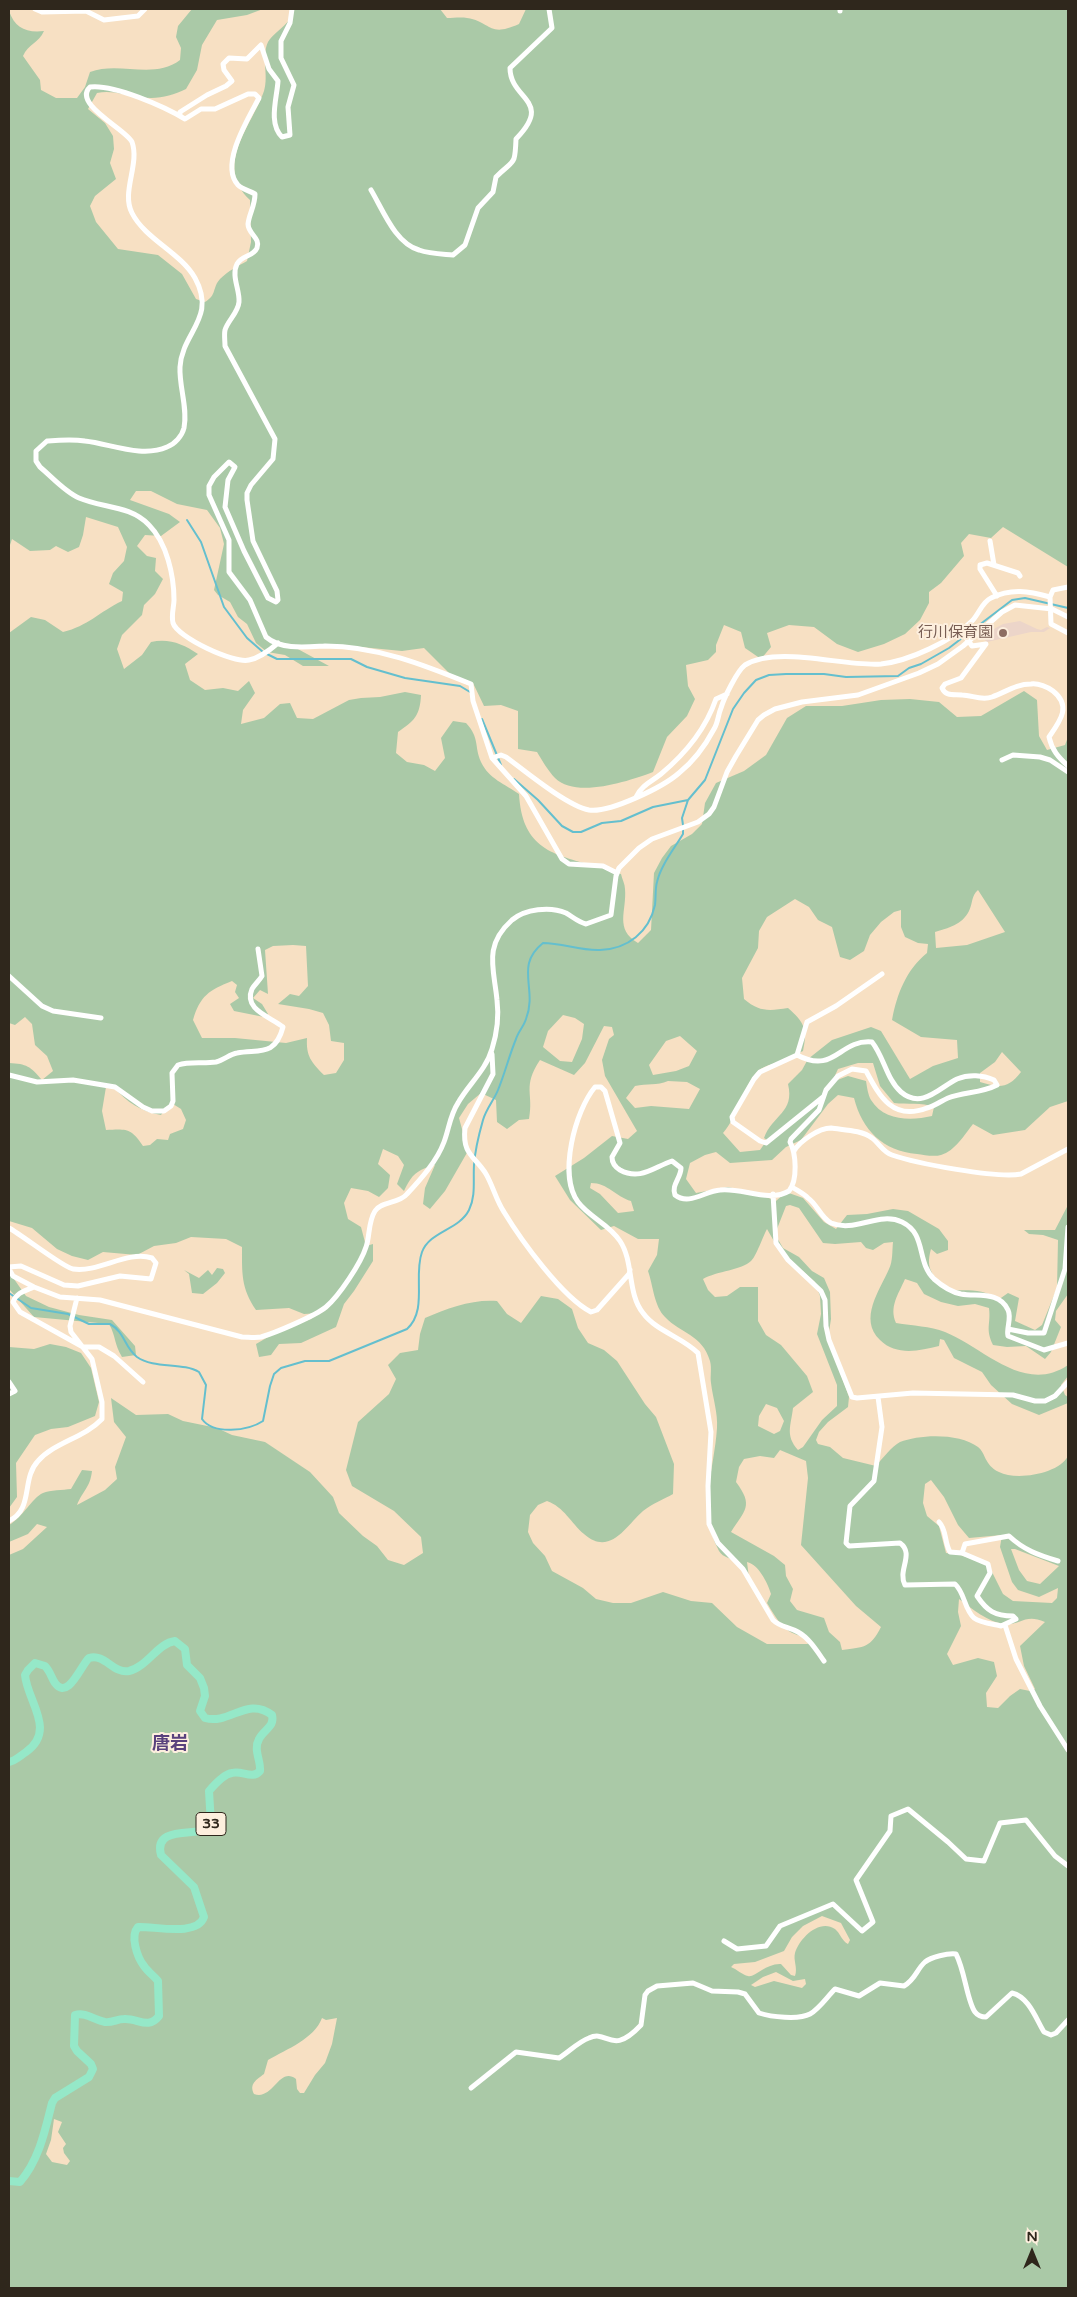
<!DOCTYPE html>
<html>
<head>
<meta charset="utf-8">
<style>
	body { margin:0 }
	#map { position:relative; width:1077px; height:2297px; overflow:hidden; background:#f7e0c3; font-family:"Varela Round",sans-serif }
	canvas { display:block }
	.frame { position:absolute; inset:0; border:10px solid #2f271c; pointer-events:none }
	.north { position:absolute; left:1007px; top:2227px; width:50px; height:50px; -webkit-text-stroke:4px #fdefde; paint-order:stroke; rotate:0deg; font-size:14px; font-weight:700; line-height:20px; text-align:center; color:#2f271c }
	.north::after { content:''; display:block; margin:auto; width:18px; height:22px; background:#2f271c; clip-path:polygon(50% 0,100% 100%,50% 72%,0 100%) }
</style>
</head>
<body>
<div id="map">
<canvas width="1077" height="2297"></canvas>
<div class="frame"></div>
<div class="north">N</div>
</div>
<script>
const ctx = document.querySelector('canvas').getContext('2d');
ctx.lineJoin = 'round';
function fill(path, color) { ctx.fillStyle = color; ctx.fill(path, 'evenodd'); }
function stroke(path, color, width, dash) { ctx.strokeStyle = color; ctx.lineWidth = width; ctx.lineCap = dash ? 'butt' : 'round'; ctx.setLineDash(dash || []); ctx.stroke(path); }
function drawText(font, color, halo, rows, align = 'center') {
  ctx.font = font + ' "Varela Round","Noto Sans JP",sans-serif'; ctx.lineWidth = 4; ctx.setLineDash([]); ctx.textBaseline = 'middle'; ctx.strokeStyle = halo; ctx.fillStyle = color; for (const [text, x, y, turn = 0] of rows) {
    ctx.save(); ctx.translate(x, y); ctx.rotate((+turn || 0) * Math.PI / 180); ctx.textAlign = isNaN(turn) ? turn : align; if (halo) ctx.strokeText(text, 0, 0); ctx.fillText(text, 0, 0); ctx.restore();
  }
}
fill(new Path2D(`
	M1020 621 1037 629 1041 630 1047 627 1050 628 1044 632H1031L987 642 981 636 1003 624Z`), '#ecd5c9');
fill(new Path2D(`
	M192 9H263L247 15 217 20 202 45 197 70 186 89C171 96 157 100 140 97 124 95 112 90 97 93L88 109 105 123 113 136 114 149 110 163 116 179 95 196 90 206 96 222 118 249 158 255 182 274 196 299 205 302C217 295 212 288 220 279 228 271 238 266 247 261L251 242 250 200C213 165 252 126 264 91 269 75 261 57 268 42 272 35 284 27 289 20L291 9H440L447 18C453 18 461 17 467 18 492 22 488 38 519 24L526 9H1068V567L1003 527 991 538 969 534 961 543 964 556 941 583 929 592V603L920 620 905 634 884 644 858 652 837 644 814 627 789 625 767 633 771 647 761 659 745 648 741 632 724 625 716 645V652L708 660 686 665 688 686 695 699 687 716 667 737 653 772C629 781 576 799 555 778 548 771 542 760 537 752L518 749V711L501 705 484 706 473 683 451 675 424 648 402 651 340 645 296 648 329 666H303L285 655 267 652 256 643 247 624 238 617 230 602 218 595 214 590 224 544 220 528 207 510 177 504 151 491H136L130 500 169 514 180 522 161 536 145 535 137 546 147 556 156 558 155 571 163 579 155 594 144 605 142 615 122 635 117 649 124 669 142 655 151 642C169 638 183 644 198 654L185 664 190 680 205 690 223 688 238 691 249 681 255 693 243 710 241 724 264 718 280 704 290 703 297 718 313 719 349 700 361 698 380 697 405 692 421 695C420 716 414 721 398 732L396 753 407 762 424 765 435 771 445 758 441 738 453 721 466 723C480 738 474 746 481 762 489 779 505 784 519 794 522 845 548 854 592 865 602 867 610 872 621 874 622 879 625 884 625 889 627 911 614 929 638 943L651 930 654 873 662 858 671 846 692 834 702 824 705 803 716 783 744 771 766 755 787 718 806 706H842L881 700 910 699 939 702 957 717 981 716 1024 691 1037 700 1039 736 1047 750 1065 745 1068 737V1101L1050 1107 1025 1130 993 1135 973 1124C965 1134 955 1151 941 1155 934 1157 924 1155 917 1154 883 1151 862 1130 854 1098L838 1095 828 1104 801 1140 786 1147 772 1160 730 1163 716 1152 705 1155 690 1163 686 1179 696 1193 728 1187 761 1195 776 1201 786 1192 803 1198 824 1222 836 1229 847 1215 867 1214 893 1209 908 1211 939 1229 948 1241V1250L937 1254 931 1249C925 1270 933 1275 947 1290 965 1291 983 1287 998 1300L1008 1293 1019 1298 1015 1321 1035 1330 1042 1325 1057 1288 1058 1240 1043 1235 1029 1234 1024 1230H1055L1068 1205V1294L1056 1311 1055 1320 1061 1327 1051 1352 1045 1359 1026 1346 1007 1347 993 1345C985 1328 991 1325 989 1308L975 1304 958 1306 941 1302 924 1294 917 1283 905 1279C898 1295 889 1307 896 1323 913 1326 930 1326 945 1332 983 1347 1024 1395 1068 1365V1376L1061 1385 1065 1395 1068 1397V1403L1039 1415 1012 1404 991 1385 982 1372 954 1358 944 1340 940 1339 939 1346C919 1351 896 1356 880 1340 858 1319 880 1290 889 1269 893 1261 892 1251 893 1242L884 1243 873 1250 866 1248 861 1242 835 1244 823 1243 799 1208 790 1205 786 1206 775 1234 783 1248 799 1257 812 1271 824 1278 830 1292 831 1319 828 1338 849 1397 848 1407 828 1422 819 1432 816 1440 818 1444 830 1447 843 1458 876 1466C882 1459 892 1446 900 1442 920 1434 960 1433 978 1447 986 1453 984 1465 999 1472 1016 1481 1059 1474 1068 1456V2288H9V1555L23 1549 47 1527 37 1524 28 1534 9 1542V1525C23 1517 32 1498 43 1493 50 1490 63 1490 71 1489L82 1470 92 1471C90 1488 83 1490 77 1505L105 1490 117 1479 115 1467 126 1437 114 1422 111 1398 136 1415 168 1414 183 1421 217 1428 232 1435 265 1442 310 1472 333 1497 339 1513 363 1536 377 1546 388 1560 404 1565 423 1553 421 1537 394 1511 352 1486 346 1470 358 1422 389 1394 396 1379 388 1365 400 1353 418 1350 420 1334 425 1318C448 1308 473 1299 497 1301L507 1314 521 1323 541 1296 558 1299 572 1309 578 1328 588 1343 604 1350 617 1361 645 1404 656 1417 674 1464 673 1494C664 1499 652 1504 643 1511 626 1526 610 1557 584 1534 571 1523 564 1507 547 1501L538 1505 530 1515 528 1532 533 1543 545 1556 552 1571 583 1588 596 1599 613 1603H631L663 1592 691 1601 712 1603 737 1627 767 1644H808L804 1636C785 1635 776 1618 767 1603L771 1594C767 1582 759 1565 747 1562L749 1578C746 1574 743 1567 738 1563 732 1558 723 1558 719 1551 697 1509 714 1472 717 1428 718 1413 713 1399 711 1383 710 1376 712 1368 710 1361 702 1334 681 1334 665 1317 654 1306 653 1285 648 1271L657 1255 659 1239H638L614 1226 601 1230 570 1200 555 1176 584 1158 612 1136 628 1139 637 1131 605 1076 602 1060 609 1039 614 1035 612 1027 604 1026 585 1063 574 1075 540 1060C522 1087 534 1093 529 1119L519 1120 507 1129 497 1122 496 1100 481 1093 468 1104 459 1118 468 1151 445 1191 430 1209 423 1204 425 1188 435 1165C417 1170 412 1174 404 1191L397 1184 404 1165 398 1156 383 1149 378 1164 390 1175 388 1188 379 1197 368 1191 351 1188 344 1203 348 1219 361 1227 366 1246 373 1244V1261L354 1291 344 1304 336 1327 301 1343 279 1344 271 1355 259 1357 256 1344 282 1329 311 1319 319 1313 304 1314 289 1308 256 1310C241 1288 242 1273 242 1247L226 1239 191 1237 176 1243 154 1246 137 1255 103 1252 88 1260 72 1256 57 1249 32 1228 9 1221V1063C27 1064 30 1066 42 1080L53 1071 47 1056 35 1045 32 1024 25 1017 15 1025 9 1023V633L31 617 45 620 63 632C88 626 99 612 122 601L123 592 109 584 113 573 124 561 127 547 118 527 86 517 83 535 79 547 68 552 56 546 50 550 30 551 12 539 9 548V11C15 28 26 33 44 31 39 43 28 44 23 56L40 80 41 90 56 98H77L85 87 90 72C119 61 154 80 180 60L181 48 176 37 178 26ZM978 890 1005 932 967 945 936 948 935 932C948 928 962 925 969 911 973 903 971 896 978 890ZM795 899 809 907 818 920 832 927 840 957 850 960 864 951 870 935 881 922 894 912 901 910V927L905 937 918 943 928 944 927 953C906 970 897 994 892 1020L921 1037 957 1040 958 1058 933 1066 910 1079 881 1031 871 1027 832 1040 808 1059 802 1070 788 1084C795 1113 772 1115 764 1138L767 1140 760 1150 740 1152 723 1133C738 1116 742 1089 757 1072 766 1063 779 1064 789 1059 794 1057 798 1053 803 1051 808 1029 804 1022 788 1008 769 1011 759 1012 744 999L742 978 758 948 759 931 767 917ZM293 945 306 946 308 986 299 996 290 994 278 1004 309 1009 323 1013 329 1025 331 1041 344 1043V1060L336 1073 324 1075C311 1062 306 1056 307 1038L286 1043 235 1038H202L193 1020C200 996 209 990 232 981L237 985 235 992 239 998 230 1004 234 1011 264 1017 268 1014 262 1004 253 998 260 990 268 994 265 950 273 946ZM563 1015 575 1018 584 1024 582 1039 572 1062 560 1061 543 1047 548 1031ZM680 1036 697 1051 689 1066 676 1071 653 1075 649 1065 666 1041ZM1002 1052 1021 1072C1008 1089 999 1088 980 1082V1073L995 1062ZM858 1063H873L880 1086 894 1103C907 1105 922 1102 934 1107L932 1116C911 1121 884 1121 871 1100 868 1095 867 1087 866 1081L848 1076 832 1082 838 1069ZM668 1081 687 1082 700 1089 689 1109 651 1106 635 1108 626 1098 635 1086C647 1083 657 1086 668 1081ZM106 1087H114C126 1102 142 1112 161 1115L165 1109 173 1104 181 1109 186 1120 183 1129 170 1134 168 1140 157 1139 150 1145 143 1146C131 1128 127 1129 106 1130L102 1111ZM591 1183C608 1183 616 1197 631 1201L634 1211 618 1213 600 1194 590 1188ZM767 1229 779 1250 815 1282 820 1296 821 1314 817 1334 837 1385V1406L822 1420 803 1447 798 1450C785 1435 791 1426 793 1408L813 1392 807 1376 781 1345 766 1335 758 1321V1287H740L727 1296 715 1297 708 1290 703 1279C717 1271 742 1270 751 1261 756 1257 763 1236 767 1229ZM766 1404 777 1408 784 1421 780 1431 774 1434 758 1426 759 1416ZM780 1450 806 1461 808 1478 801 1545 856 1606 881 1627C870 1648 865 1647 842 1650L840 1642 829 1632 824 1618 797 1610 790 1601 793 1589 786 1576 785 1565 774 1556 731 1532C745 1510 754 1506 736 1482L739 1467 744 1459 760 1456 774 1458ZM931 1480 944 1497 958 1525 969 1538 1002 1535 1000 1547 1012 1582 1018 1590 1039 1597 1058 1588 1057 1598 1052 1603 1013 1601 1003 1594 988 1564 957 1554 946 1553 939 1526 927 1516 923 1503 925 1484ZM1011 1549H1015L1059 1566 1040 1584 1027 1581 1019 1570ZM959 1599C972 1609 988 1622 1004 1624 1021 1626 1024 1613 1045 1622L1020 1646 1024 1666 1035 1689 1030 1691 1020 1689 1010 1696 998 1708 987 1707 986 1693 997 1676 994 1662 978 1658 953 1665 947 1654 961 1626 958 1612ZM822 1916 841 1923 850 1940 848 1944C842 1941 840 1933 835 1929 819 1918 799 1939 795 1953 793 1960 798 1968 795 1976L791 1975 781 1964C766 1963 755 1978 748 1976 743 1975 736 1969 731 1967L734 1964 755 1962 784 1951 792 1937 803 1926ZM776 1972 793 1981 805 1979 806 1984 802 1988 774 1981 755 1987 751 1985 763 1977ZM322 2018 326 2020 337 2018 332 2044 325 2063 315 2075 304 2093H300L297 2089 296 2079C279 2066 273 2101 254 2094 249 2084 256 2080 264 2074L268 2060C287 2049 314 2039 322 2018ZM54 2119 62 2122 58 2132 66 2144 63 2148 64 2153 70 2161 67 2165 52 2162 46 2154 51 2140Z
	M217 1268 223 1269 225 1273 217 1283 203 1294 192 1293 189 1274 184 1270 199 1278 208 1270 212 1275Z
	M9 1272 26 1296 49 1307 79 1315 112 1320 135 1346 136 1355 122 1357C114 1344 116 1336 109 1324L34 1317 9 1289Z
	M50 1344 66 1347 81 1353 91 1368 99 1402 95 1416 68 1427 51 1429 35 1435 16 1463 17 1497 9 1508V1347L34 1349Z`), '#aac9a7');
stroke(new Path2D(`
	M187 520 201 542 224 607 247 638 263 652
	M267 654 277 659H351L367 667 405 678 460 686 470 692
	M482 719 501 765
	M514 779 538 800 562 826 573 832H581L602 823 621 821 653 807 688 800
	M683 825 682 818 688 800 705 780 733 709 744 693 756 680 769 675 786 674H824L846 677 898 676 909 668 921 664 949 648 1012 600 1025 598 1068 608
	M9 1293 31 1308 68 1314 89 1324H110C125 1332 124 1347 137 1357 154 1369 183 1362 199 1372L206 1385 202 1419C213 1435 248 1431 263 1421L270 1386 274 1374 281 1368 305 1361H329L407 1329C428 1310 413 1276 422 1252 430 1231 459 1230 469 1210 476 1196 473 1180 474 1165 475 1150 479 1134 483 1120 486 1109 494 1100 498 1090 505 1073 509 1056 516 1039 518 1032 524 1026 526 1019 538 989 514 966 543 943 563 943 580 951 600 950 628 949 649 932 655 905 656 898 655 889 657 882 661 865 674 849 683 834V830`), '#64bfce', 2);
stroke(new Path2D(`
	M35 9 42 12 86 11 104 20 138 16 145 9
	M840 9V11
	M180 115V112L207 95 226 86 232 81 224 70 223 64 229 58 247 59 261 45 269 69 278 81C277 98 268 123 282 137L290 135 288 107 294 85 281 58V41L290 23 292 9
	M371 190C383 210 395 243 419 250 430 254 442 254 453 255L465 245 478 208 493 192 496 177C514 159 515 167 516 139 554 100 510 100 510 68L552 28 549 9
	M990 541 994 565
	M1068 587 1053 590 1050 597 1051 624 1068 633
	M997 596 980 569V565L987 563 1018 573 1020 576
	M961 630 972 646 986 644 961 678 945 684 942 688C946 697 954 694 962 695 972 695 981 701 992 697 1006 692 1016 684 1031 684 1038 683 1048 687 1053 691 1072 706 1060 721 1049 737 1052 750 1058 757 1068 766
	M278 643C270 650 260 658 249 660 234 664 177 637 173 623 171 615 174 607 174 600 174 576 167 543 149 525 130 505 102 508 79 498 65 492 52 477 40 467L36 461V451L47 441C60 440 72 439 85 441 111 444 142 458 167 447 175 444 182 436 184 428 188 408 179 387 180 367 182 332 217 318 195 278 181 253 145 239 132 213 121 192 140 164 132 142 127 130 72 104 90 87 114 84 165 107 185 119L201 109H215L248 94H255L259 98C249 117 219 165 238 185 242 189 250 191 255 194 255 206 249 214 248 224 248 234 261 238 257 248 253 257 242 255 237 264 231 276 240 290 239 302 238 313 228 320 225 330 224 335 225 341 225 346L275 439 273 459 251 485 247 493V500L253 541 277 591 278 600 276 602 268 598 244 551 225 507 228 480 235 467 229 462 214 477 209 486V495L229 540V572L250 600 266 637C281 650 306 647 325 646 377 646 424 665 471 684L473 701 492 758 526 796 562 859 569 864 603 866 617 873
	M492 758 501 755 506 757C525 771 567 806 589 810 610 813 663 787 679 773 694 761 705 746 714 729 718 723 718 715 721 708 724 698 737 671 745 665 778 645 844 667 881 664 909 661 952 641 972 621 979 614 982 602 991 598 1011 588 1029 591 1050 597
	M1002 760 1013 755 1040 757 1050 760 1068 772
	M636 797C642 785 651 782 661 774 685 754 706 728 716 699L727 694
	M9 976 42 1006 53 1011 101 1018
	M492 1054 493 1074 465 1128C462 1155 475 1156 486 1174 493 1186 496 1200 504 1212 521 1240 562 1297 591 1312L597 1310 629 1274 630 1270
	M797 1055C835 1075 839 1039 872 1042 884 1057 887 1080 901 1092 922 1110 940 1087 957 1079 969 1074 983 1075 994 1080L997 1085C982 1093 964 1092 948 1098 941 1101 935 1106 927 1108 893 1121 880 1097 866 1071L852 1069 838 1076 826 1090 819 1110 791 1139 790 1142C796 1153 798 1180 789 1191 769 1203 741 1187 720 1190 705 1191 689 1206 675 1195 671 1185 681 1178 681 1168L672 1161C654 1167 640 1181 620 1170 615 1167 612 1163 612 1157L620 1143 605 1091 601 1087H595C575 1111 558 1175 578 1202 589 1217 609 1224 620 1241 634 1262 627 1293 643 1313 656 1331 682 1337 698 1353L711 1432 708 1486 709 1524 718 1543 743 1569 773 1620C780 1627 789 1627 798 1632 809 1638 817 1651 824 1661
	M9 1075 37 1082 73 1080 115 1087 143 1107 152 1111H164L171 1106 173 1101 172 1073 178 1065C190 1061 203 1064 216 1062 224 1060 230 1054 237 1053 259 1049 275 1057 283 1027 271 1017 243 1010 252 989 255 984 259 981 262 976L258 949
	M823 1097 766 1143 760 1141 733 1122 732 1117 754 1079 760 1072 797 1055 807 1022 836 1006 882 974
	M794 1151C800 1141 819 1128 831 1128 843 1130 862 1130 872 1138 879 1143 883 1152 892 1155 915 1163 998 1179 1021 1174L1068 1149
	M792 1187C798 1191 804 1194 808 1198 817 1204 821 1218 831 1223 855 1233 879 1211 902 1222 927 1234 916 1262 934 1279 942 1286 951 1292 961 1294 978 1297 999 1291 1008 1310 1012 1318 1006 1328 1008 1336L1044 1350 1068 1343
	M773 1194 776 1243 788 1260 821 1291 825 1300 826 1326 829 1340 852 1397 857 1398 913 1393 1013 1395 1035 1401H1045L1055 1396 1068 1382
	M9 1228C22 1235 64 1268 73 1269 99 1273 127 1250 152 1258L156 1263 151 1279 120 1276 78 1286 64 1285 21 1266 9 1267
	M9 1269 13 1276 34 1287 60 1297 100 1300 242 1337C248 1337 255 1338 261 1337 275 1333 315 1316 326 1307 339 1296 361 1263 366 1247 370 1236 368 1222 375 1211 381 1201 399 1204 407 1194 421 1179 437 1161 444 1142 449 1129 450 1115 458 1103 468 1085 486 1070 492 1049 497 1033 499 1016 497 1000 494 968 483 946 512 920 525 909 550 906 566 913 573 917 578 922 586 924L611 915 616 876 619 868 639 848 652 839 698 822 709 814 714 807 727 772 736 756 758 720 764 715 775 709 802 702 858 695 919 673 938 664 963 646 1002 612 1015 605 1052 609 1068 617
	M34 1287C25 1291 17 1292 13 1302L20 1312 83 1347H99L114 1356 143 1382
	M1008 1329 1028 1333H1044L1065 1269 1068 1227
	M9 1382 15 1391 9 1394
	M878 1397 882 1427 874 1481 850 1506 846 1543 849 1546 900 1543C915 1554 897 1570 905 1585L955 1584C965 1593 964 1609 974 1618 981 1623 993 1624 1001 1626L1016 1619 1013 1616C995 1616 987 1611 977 1596L990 1573 988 1564 962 1553 965 1544 1009 1536C1024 1550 1038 1555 1058 1561
	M9 1521C34 1509 21 1479 38 1461 55 1442 84 1438 102 1419V1402L92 1359 71 1332 70 1326 77 1298
	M939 1522C947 1530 944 1542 950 1552L962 1553
	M1005 1625 1016 1659 1040 1706 1068 1750
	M724 1941 737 1949 766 1946 780 1926 833 1904 862 1931 873 1922 856 1880 890 1831 891 1816 908 1809 948 1842 966 1859 984 1861 1000 1823 1026 1820 1055 1856 1068 1866
	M471 2088 516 2052 559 2058C569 2052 578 2042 589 2038 608 2029 611 2057 641 2025L645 1995 648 1991 657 1986 693 1983 712 1991 738 1992 745 1994 759 2013C771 2017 799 2020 810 2014 819 2009 827 1997 835 1989L859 1996 880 1983 904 1986C916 1979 916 1970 925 1962 931 1957 948 1953 956 1954 965 1971 967 2001 975 2012 978 2016 982 2017 986 2017L1012 1993C1029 1997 1036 2019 1044 2032L1051 2035 1056 2033 1068 2020`), '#fff', 5);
stroke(new Path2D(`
	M9 1762C15 1761 20 1756 26 1752 57 1730 27 1701 25 1675L28 1670 35 1663 45 1666C50 1671 51 1677 55 1683 68 1701 81 1665 89 1658 105 1653 113 1674 129 1671 147 1667 158 1643 175 1641L185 1649 187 1665 200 1678 204 1688 205 1696 200 1711 205 1718C230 1725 247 1696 272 1715 275 1727 264 1729 259 1739 253 1750 261 1760 260 1771 252 1780 242 1770 232 1773 224 1774 215 1784 209 1791L211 1824 208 1829C194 1836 153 1826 161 1855L194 1887 204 1917C197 1937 154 1926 138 1927 130 1936 137 1957 144 1966 148 1972 154 1976 158 1981L159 2016C148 2030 138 2018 124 2019 117 2019 112 2023 105 2022 94 2020 86 2012 75 2015L74 2046 77 2051 91 2064 93 2069 89 2077 55 2098 52 2103C45 2131 39 2160 20 2182L9 2181`), '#95e8c8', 8);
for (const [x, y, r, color] of [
	[1003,633,5,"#8d6e63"]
]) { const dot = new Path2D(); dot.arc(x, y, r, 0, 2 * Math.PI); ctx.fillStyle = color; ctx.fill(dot); stroke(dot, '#fdefde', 2); }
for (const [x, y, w] of [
	[211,1824,30]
]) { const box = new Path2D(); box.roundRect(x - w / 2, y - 11.5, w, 23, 4); ctx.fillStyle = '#fdefde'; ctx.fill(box); stroke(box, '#2f271c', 1); }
drawText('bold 14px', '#2f271c', null, [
	["33",211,1824]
]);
drawText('15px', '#785e54', '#fdefde', [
	["行川保育園",993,633]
], 'right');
drawText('bold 18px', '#59417d', '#fdefde', [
	["唐岩",170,1744]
]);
</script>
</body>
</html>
